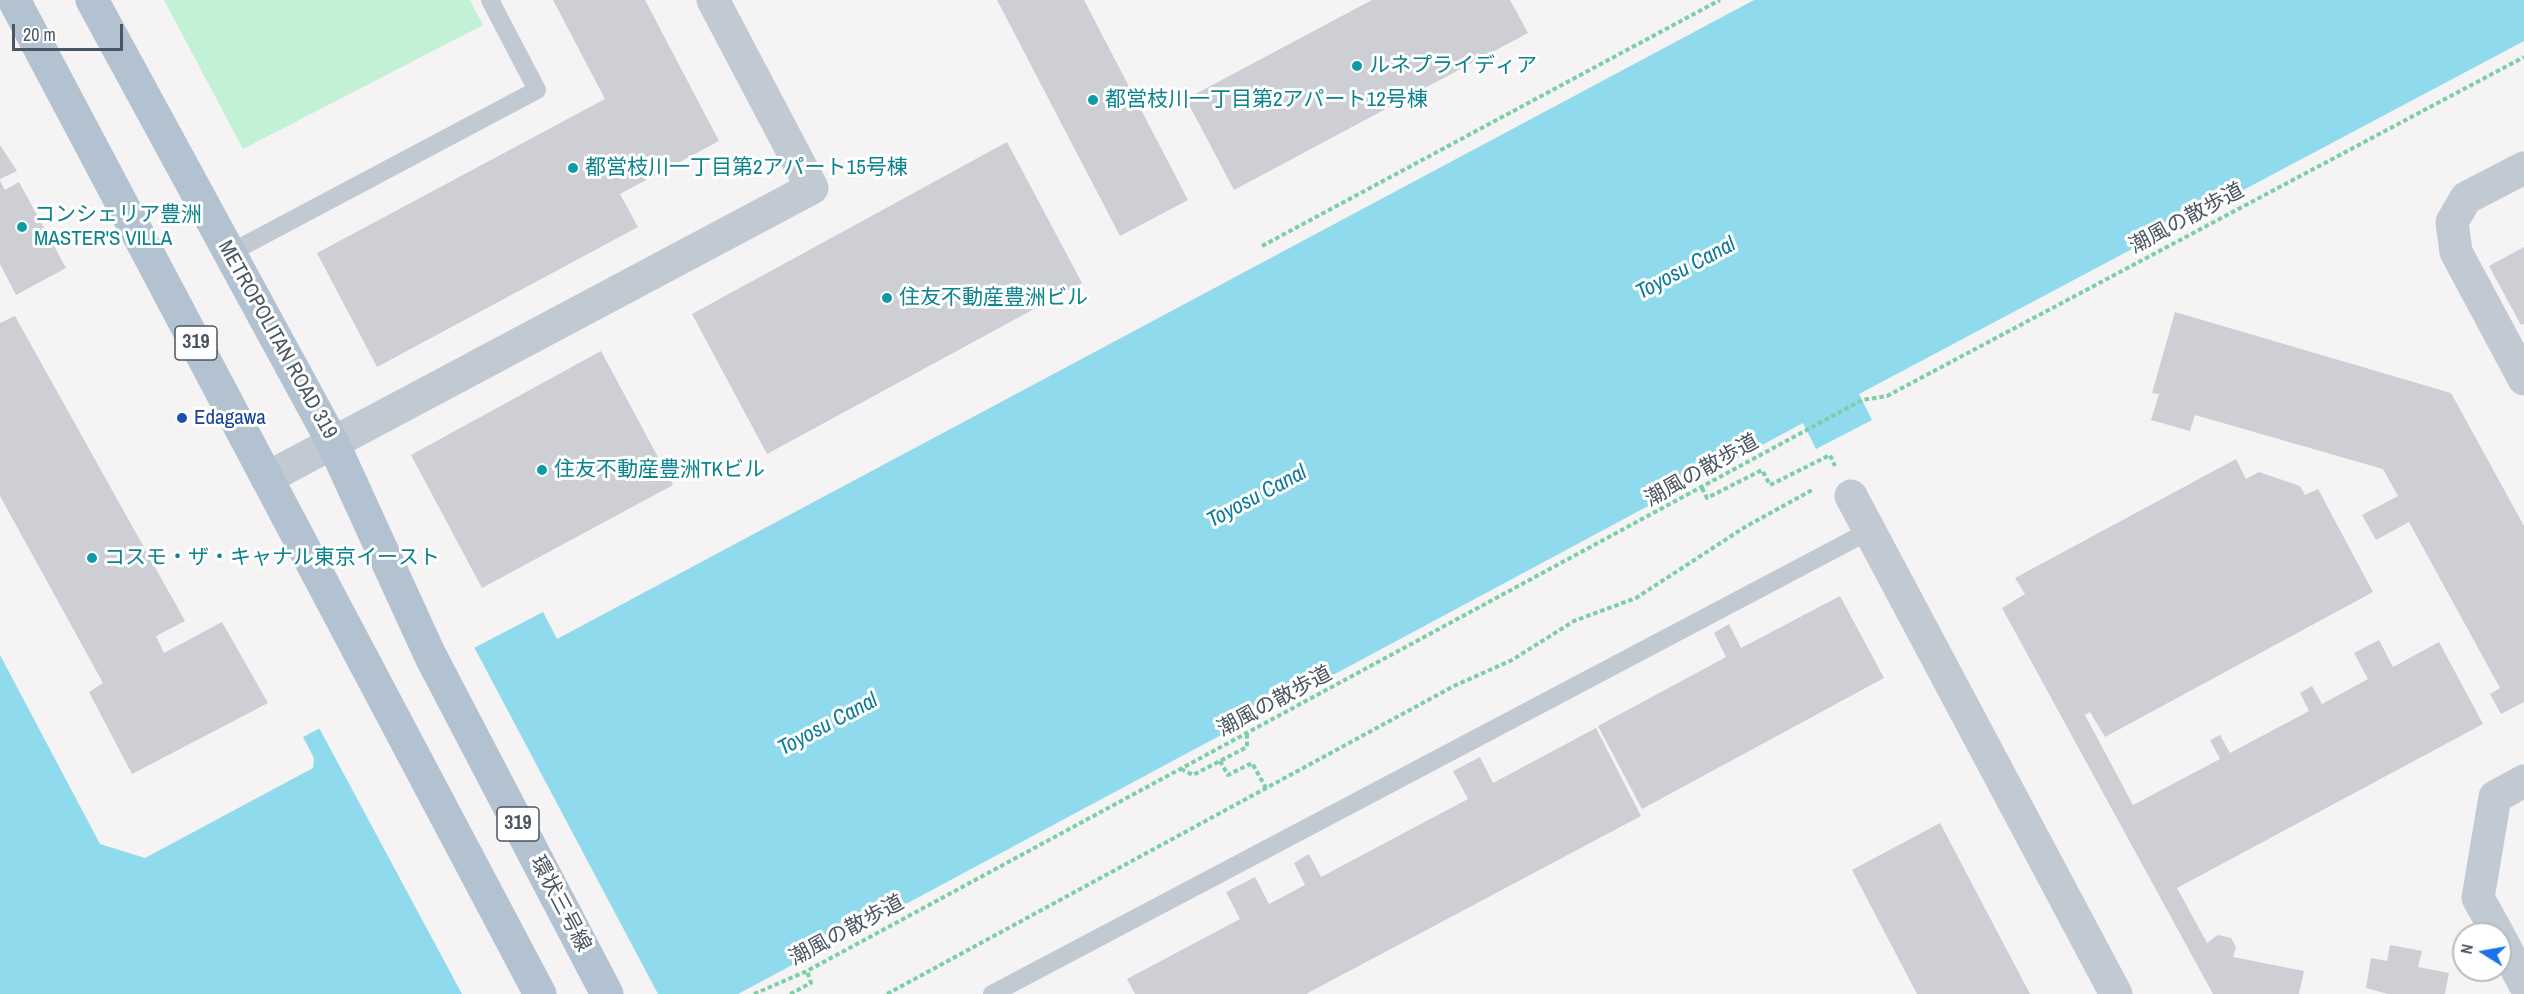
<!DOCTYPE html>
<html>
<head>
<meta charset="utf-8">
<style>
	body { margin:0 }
	#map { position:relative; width:2524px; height:994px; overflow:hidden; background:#f5f3f3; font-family:"Archivo Narrow",sans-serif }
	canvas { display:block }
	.north { position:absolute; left:2452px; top:922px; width:60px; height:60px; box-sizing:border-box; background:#fff; border:2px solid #b7bbc0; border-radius:50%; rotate:281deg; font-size:16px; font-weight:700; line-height:24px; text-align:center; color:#4a5661 }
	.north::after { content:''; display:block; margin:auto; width:21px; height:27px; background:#1a73e8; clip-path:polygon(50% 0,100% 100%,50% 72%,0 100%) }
	.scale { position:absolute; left:12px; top:24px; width:111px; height:27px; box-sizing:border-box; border:3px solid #4a5661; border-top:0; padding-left:8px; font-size:18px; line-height:21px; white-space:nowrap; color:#4a5661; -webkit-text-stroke:4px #fff; paint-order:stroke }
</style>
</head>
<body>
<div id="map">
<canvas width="2524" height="994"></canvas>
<div class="north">N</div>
<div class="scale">20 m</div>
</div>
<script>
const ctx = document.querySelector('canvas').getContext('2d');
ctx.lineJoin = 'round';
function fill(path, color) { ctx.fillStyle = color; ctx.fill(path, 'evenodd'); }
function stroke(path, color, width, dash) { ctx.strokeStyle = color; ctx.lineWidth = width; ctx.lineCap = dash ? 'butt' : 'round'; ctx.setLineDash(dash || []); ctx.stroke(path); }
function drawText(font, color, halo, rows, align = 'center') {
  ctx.font = font + ' "Archivo Narrow","Noto Sans JP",sans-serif'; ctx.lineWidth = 6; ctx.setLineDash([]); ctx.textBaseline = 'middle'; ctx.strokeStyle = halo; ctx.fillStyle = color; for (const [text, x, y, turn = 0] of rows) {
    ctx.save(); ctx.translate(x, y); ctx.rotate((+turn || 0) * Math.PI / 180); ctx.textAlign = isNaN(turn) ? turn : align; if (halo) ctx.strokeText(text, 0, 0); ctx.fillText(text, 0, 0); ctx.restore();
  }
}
fill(new Path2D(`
	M164 0H470L483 25 243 149Z`), '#c3f1d5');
fill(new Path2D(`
	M1754 0H2524V41L1859 394 1872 420 1816 449 1803 423 738 994H0V655L100 844 145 858 313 768 314 758 303 737 543 612 557 639Z`), '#90daee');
fill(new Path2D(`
	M473 645 658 994H462L318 726Z`), '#f5f3f3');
fill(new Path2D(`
	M553 0H645L719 141 620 194 638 227 377 367 317 253 605 99Z
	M997 0H1084L1188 200 1120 236Z
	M1372 0H1510L1528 33 1234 190 1186 99Z
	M1007 142 1082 283 767 454 692 314Z
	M0 145 17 171 0 179Z
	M0 181 5 190 19 182 66 268 16 295 0 264Z
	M2524 247V324L2521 325 2489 266Z
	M2175 312 2451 393 2524 526V702L2501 714 2490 694 2500 688 2409 522 2376 540 2362 515 2398 496 2383 469 2195 415 2190 431 2151 420 2159 394 2152 393Z
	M15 316 185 621 156 636 164 653 222 622 268 703 132 774 89 692 103 683 0 496V323Z
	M601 351 673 485 482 588 411 455Z
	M2236 459 2246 479 2259 472 2300 486 2305 495 2318 489 2373 592 2105 737 2090 712 2085 715 2133 805 2220 759 2210 740 2220 735 2230 753 2309 711 2300 693 2312 686 2322 704 2368 679 2354 653 2379 640 2393 667 2439 642 2483 724 2177 888 2207 943 2218 935 2231 938 2236 947 2233 957 2304 971 2299 994H2213L2002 608 2025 594 2015 578Z
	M1840 596 1884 678 1642 809 1598 726 1726 657 1714 633 1729 624 1741 648Z
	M1596 728 1641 816 1306 994H1135L1127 979 1240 919 1226 892 1255 877 1269 904 1305 885 1294 863 1309 854 1321 877 1468 799 1453 771 1480 757 1493 783Z
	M1940 823 2030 994H1917L1852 870Z
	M2390 945 2422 951 2418 967 2449 973 2445 994H2388L2366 988 2371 958 2387 961Z`), '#cdcfd5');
stroke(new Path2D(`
	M1262 246 1720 0
	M1702 488 1707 498 1762 470 1770 485 1830 455 1835 466
	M1220 761 1228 775 1252 763 1266 788
	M1181 769 1193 775 1247 747V734
	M754 994 807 971 1862 400 1887 396 2524 57
	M790 994 811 983 807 971
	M887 994 1454 686 1512 660 1574 621 1636 598 1745 527 1812 490`), '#7ad0a6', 4, [4.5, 3]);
stroke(new Path2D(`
	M230 253 537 90 490 0
	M992 994 1869 531`), '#c1cad2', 18);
stroke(new Path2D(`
	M2524 168 2466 198 2452 222 2456 252 2524 379
	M267 478 812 188 713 0
	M2498 934 2478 898 2495 797 2524 781
	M2500 938 2524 983`), '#c1cad2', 33);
stroke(new Path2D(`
	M1851 496 2116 994`), '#c1cad2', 33);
stroke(new Path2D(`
	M14 0 540 994
	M92 0 333 443 430 655 607 994`), '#b3c2d1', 33);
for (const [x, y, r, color] of [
	[1357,66,6,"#0f9aa8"],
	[1093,100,6,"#0f9aa8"],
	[573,168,6,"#0f9aa8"],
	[22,227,6,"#0f9aa8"],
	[887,298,6,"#0f9aa8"],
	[182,418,6,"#1a4fb4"],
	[542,470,6,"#0f9aa8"],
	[92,558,6,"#0f9aa8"]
]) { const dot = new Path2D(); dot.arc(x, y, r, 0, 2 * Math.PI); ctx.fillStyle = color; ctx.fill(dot); stroke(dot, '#fff', 2); }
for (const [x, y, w] of [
	[196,343,42],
	[518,824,42]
]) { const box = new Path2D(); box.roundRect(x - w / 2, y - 17, w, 34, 4.5); ctx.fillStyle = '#fff'; ctx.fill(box); stroke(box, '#4a5661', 1.5); }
drawText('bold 20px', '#4a5661', null, [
	["319",196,343],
	["319",518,824]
]);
drawText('21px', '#0d838f', '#fff', [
	["ルネプライディア",1369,66],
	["都営枝川一丁目第2アパート12号棟",1105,100],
	["都営枝川一丁目第2アパート15号棟",585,168],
	["コンシェリア豊洲",34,215],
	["MASTER'S VILLA",34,239],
	["住友不動産豊洲ビル",899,298],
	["住友不動産豊洲TKビル",554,470],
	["コスモ・ザ・キャナル東京イースト",104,558]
], 'left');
drawText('21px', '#4a5661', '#fff', [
	["潮風の散歩道",2187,219,-28],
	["METROPOLITAN ROAD 319",277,340,61],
	["潮風の散歩道",1702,471,-29],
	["潮風の散歩道",1275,702,-28],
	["環状三号線",560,904,62],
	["潮風の散歩道",847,931,-28]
]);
drawText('21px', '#164399', '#fff', [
	["Edagawa",194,418]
], 'left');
drawText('italic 22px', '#0c7c9b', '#fff', [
	["Toyosu Canal",1686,269,-28],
	["Toyosu Canal",1257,497,-28],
	["Toyosu Canal",828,725,-28]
]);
</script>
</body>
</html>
